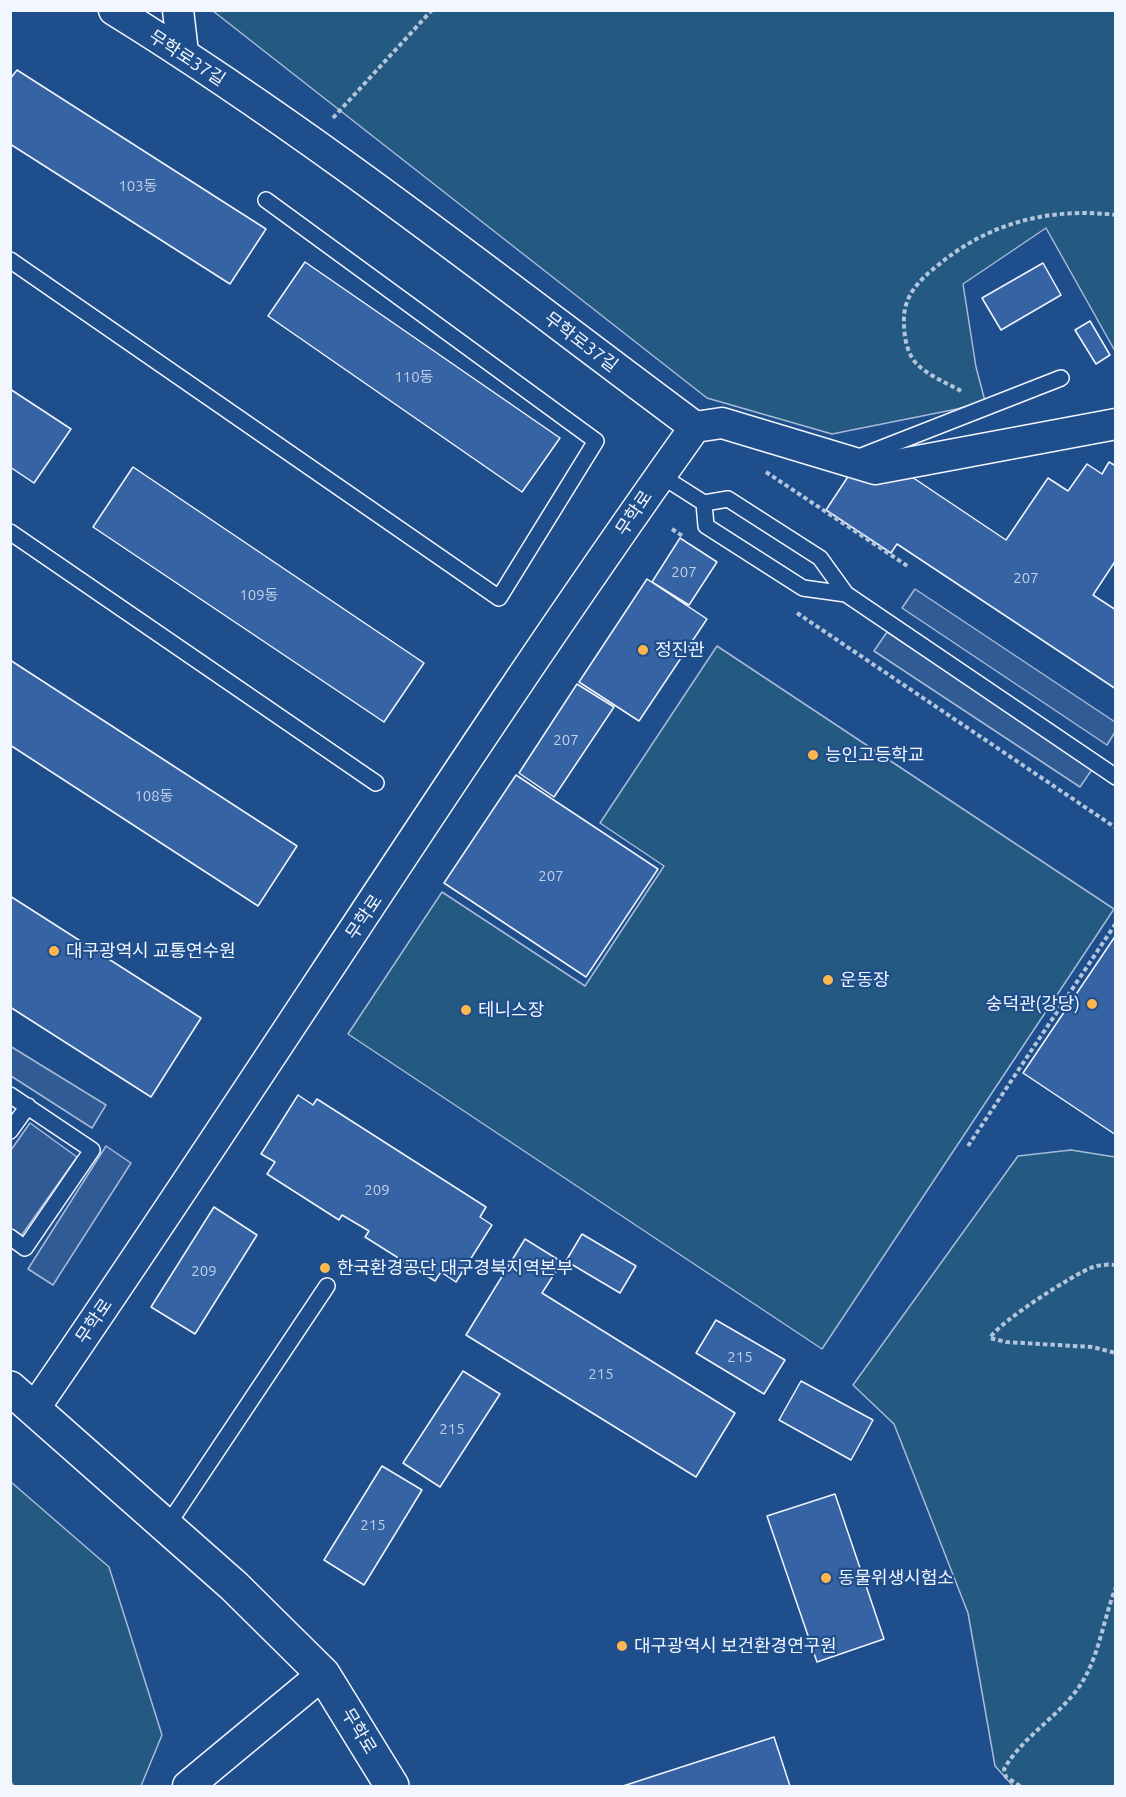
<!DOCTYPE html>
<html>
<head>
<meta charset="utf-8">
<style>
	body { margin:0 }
	#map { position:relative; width:1126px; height:1797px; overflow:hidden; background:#1f4e8c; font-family:Ubuntu,sans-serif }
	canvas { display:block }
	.frame { position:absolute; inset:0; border:12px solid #f2f6ff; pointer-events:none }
</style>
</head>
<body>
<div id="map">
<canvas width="1126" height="1797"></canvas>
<div class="frame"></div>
</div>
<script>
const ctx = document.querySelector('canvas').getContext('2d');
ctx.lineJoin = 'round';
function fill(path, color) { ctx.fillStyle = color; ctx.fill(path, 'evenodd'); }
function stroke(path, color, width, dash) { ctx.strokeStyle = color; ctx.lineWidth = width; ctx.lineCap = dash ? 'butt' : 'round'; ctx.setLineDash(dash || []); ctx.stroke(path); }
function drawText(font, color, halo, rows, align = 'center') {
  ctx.font = font + ' Ubuntu,"Noto Sans KR",sans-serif'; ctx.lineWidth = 4.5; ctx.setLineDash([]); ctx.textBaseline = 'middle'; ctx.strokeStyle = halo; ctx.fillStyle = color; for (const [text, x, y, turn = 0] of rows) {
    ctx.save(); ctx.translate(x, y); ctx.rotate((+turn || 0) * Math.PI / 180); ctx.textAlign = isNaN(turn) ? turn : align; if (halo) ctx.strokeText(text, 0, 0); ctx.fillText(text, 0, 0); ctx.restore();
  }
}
const green = new Path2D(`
	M213 11H1115V351L1046 228 963 284 976 367 985 401 957 409 832 434 707 398Z
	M717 646 1114 909 822 1349 348 1034 442 892 585 986 664 866 600 823Z
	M1071 1150 1115 1157V1786H1013L995 1766 968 1613 894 1424 853 1385 1018 1156Z
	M11 1482 109 1567 162 1735 141 1786H14L11 1782Z`);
fill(green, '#245a82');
stroke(green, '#a8bbd7', 1.5);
const parking = new Path2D(`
	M915 589 1115 722V732L1107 745 902 608Z
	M887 632 1093 768 1080 787 874 651Z
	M10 1046 106 1105 92 1128 11 1076Z
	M30 1123 77 1157 21 1236 11 1229V1150Z
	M106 1146 131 1163 53 1285 28 1269Z`);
fill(parking, '#305b95');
stroke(parking, '#a8bbd7', 1.5);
const building = new Path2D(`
	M17 70 266 229 230 284 10 144V79Z
	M305 262 560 438 522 492 268 316Z
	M1043 263 1061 295 1001 330 982 298Z
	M1090 321 1110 355 1096 364 1075 330Z
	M10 389 71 429 34 483 10 467Z
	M1109 462 1116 466V560L1093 595 1116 610V689L897 544 891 553 826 510 853 469 906 473 1006 540 1048 478 1068 491 1087 464 1102 474Z
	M133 467 424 663 384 722 93 527Z
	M680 538 717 562 689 605 652 582Z
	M647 579 707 619 639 721 579 682Z
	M10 660 297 846 258 906 10 745Z
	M577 684 614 707 554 797 519 773Z
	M516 775 658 869 586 977 444 883Z
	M10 896 201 1018 151 1097 10 1007Z
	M1116 935V1135L1023 1073Z
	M298 1095 313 1105 317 1099 486 1207 480 1217 492 1225 456 1282 441 1272 435 1281 365 1237 369 1231 342 1215 339 1220 267 1174 275 1162 261 1154Z
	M214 1207 257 1235 195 1334 151 1307Z
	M582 1234 636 1266 620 1293 566 1261Z
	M525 1239 562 1262 542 1293 735 1413 696 1477 466 1335Z
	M716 1320 785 1360 764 1394 696 1353Z
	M463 1371 500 1394 440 1487 403 1463Z
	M801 1381 873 1420 851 1460 779 1420Z
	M382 1466 422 1490 364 1585 324 1560Z
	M835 1494 884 1639 817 1662 767 1516Z
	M774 1737 790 1786H623Z`);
fill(building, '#3563a3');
stroke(building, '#f2f6ff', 1.5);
const service = new Path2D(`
	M10 260 499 598 596 441 266 200
	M854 459 1061 378
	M660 475 704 503 728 499 820 558 846 594 1116 777
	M704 503 706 526 803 588 846 594
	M10 532 376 783
	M10 1095 92 1150 25 1248 10 1237
	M10 1131 28 1106
	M167 1526 327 1286`);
const minor = new Path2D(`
	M114 10C316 135 504 285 695 427L722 423 875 469 1116 424
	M178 10 183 53
	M34 1409C258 1084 466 748 695 427
	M188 1786 323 1674`);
const secondary = new Path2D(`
	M10 1388 234 1586 323 1674 392 1786`);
stroke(service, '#f2f6ff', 18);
stroke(minor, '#f2f6ff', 33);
stroke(secondary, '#f2f6ff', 36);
stroke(new Path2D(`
	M333 118 432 10
	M961 391C947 383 929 376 918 365 907 355 904 337 904 322 903 297 918 281 937 266 988 223 1049 207 1116 215
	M766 472 909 567
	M672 529 684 537
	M797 613 1116 828
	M968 1146 1116 923
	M1116 1265C1109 1264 1099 1265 1093 1267 1074 1274 999 1322 990 1338L1006 1342 1092 1347 1116 1353
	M1020 1786 1006 1777 1004 1769C1024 1734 1064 1714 1084 1679 1100 1651 1104 1617 1116 1587`), '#b3c4dc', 4, [4.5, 3]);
stroke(service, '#1f4e8c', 15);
stroke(minor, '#1f4e8c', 30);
stroke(secondary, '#1f4e8c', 33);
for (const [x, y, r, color] of [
	[643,650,6,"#ffb74d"],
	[813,755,6,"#ffb74d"],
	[54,951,6,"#ffb74d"],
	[828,980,6,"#ffb74d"],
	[1092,1004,6,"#ffb74d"],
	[466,1010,6,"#ffb74d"],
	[325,1268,6,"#ffb74d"],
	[826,1578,6,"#ffb74d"],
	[622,1646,6,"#ffb74d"]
]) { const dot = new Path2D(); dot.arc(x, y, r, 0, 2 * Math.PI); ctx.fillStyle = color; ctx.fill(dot); stroke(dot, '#1f4e8c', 2); }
drawText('15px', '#c3d1e8', null, [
	["103동",138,186],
	["110동",414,377],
	["207",684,572],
	["207",1026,578],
	["109동",259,595],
	["207",566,740],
	["108동",154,796],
	["207",551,876],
	["209",377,1190],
	["209",204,1271],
	["215",740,1357],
	["215",601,1374],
	["215",452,1429],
	["215",373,1525]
]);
drawText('18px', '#f2f6ff', '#1f4e8c', [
	["무학로37길",187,58,33],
	["무학로37길",581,342,37],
	["무학로",634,513,-56],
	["무학로",364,917,-56],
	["무학로",94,1321,-56],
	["무학로",359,1731,59]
]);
drawText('18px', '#f2f6ff', '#1f4e8c', [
	["정진관",655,650],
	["능인고등학교",825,755],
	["대구광역시 교통연수원",66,951],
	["운동장",840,980],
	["숭덕관(강당)",1080,1004,"right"],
	["테니스장",478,1010],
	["한국환경공단 대구경북지역본부",337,1268],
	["동물위생시험소",838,1578],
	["대구광역시 보건환경연구원",634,1646]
], 'left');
</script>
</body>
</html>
